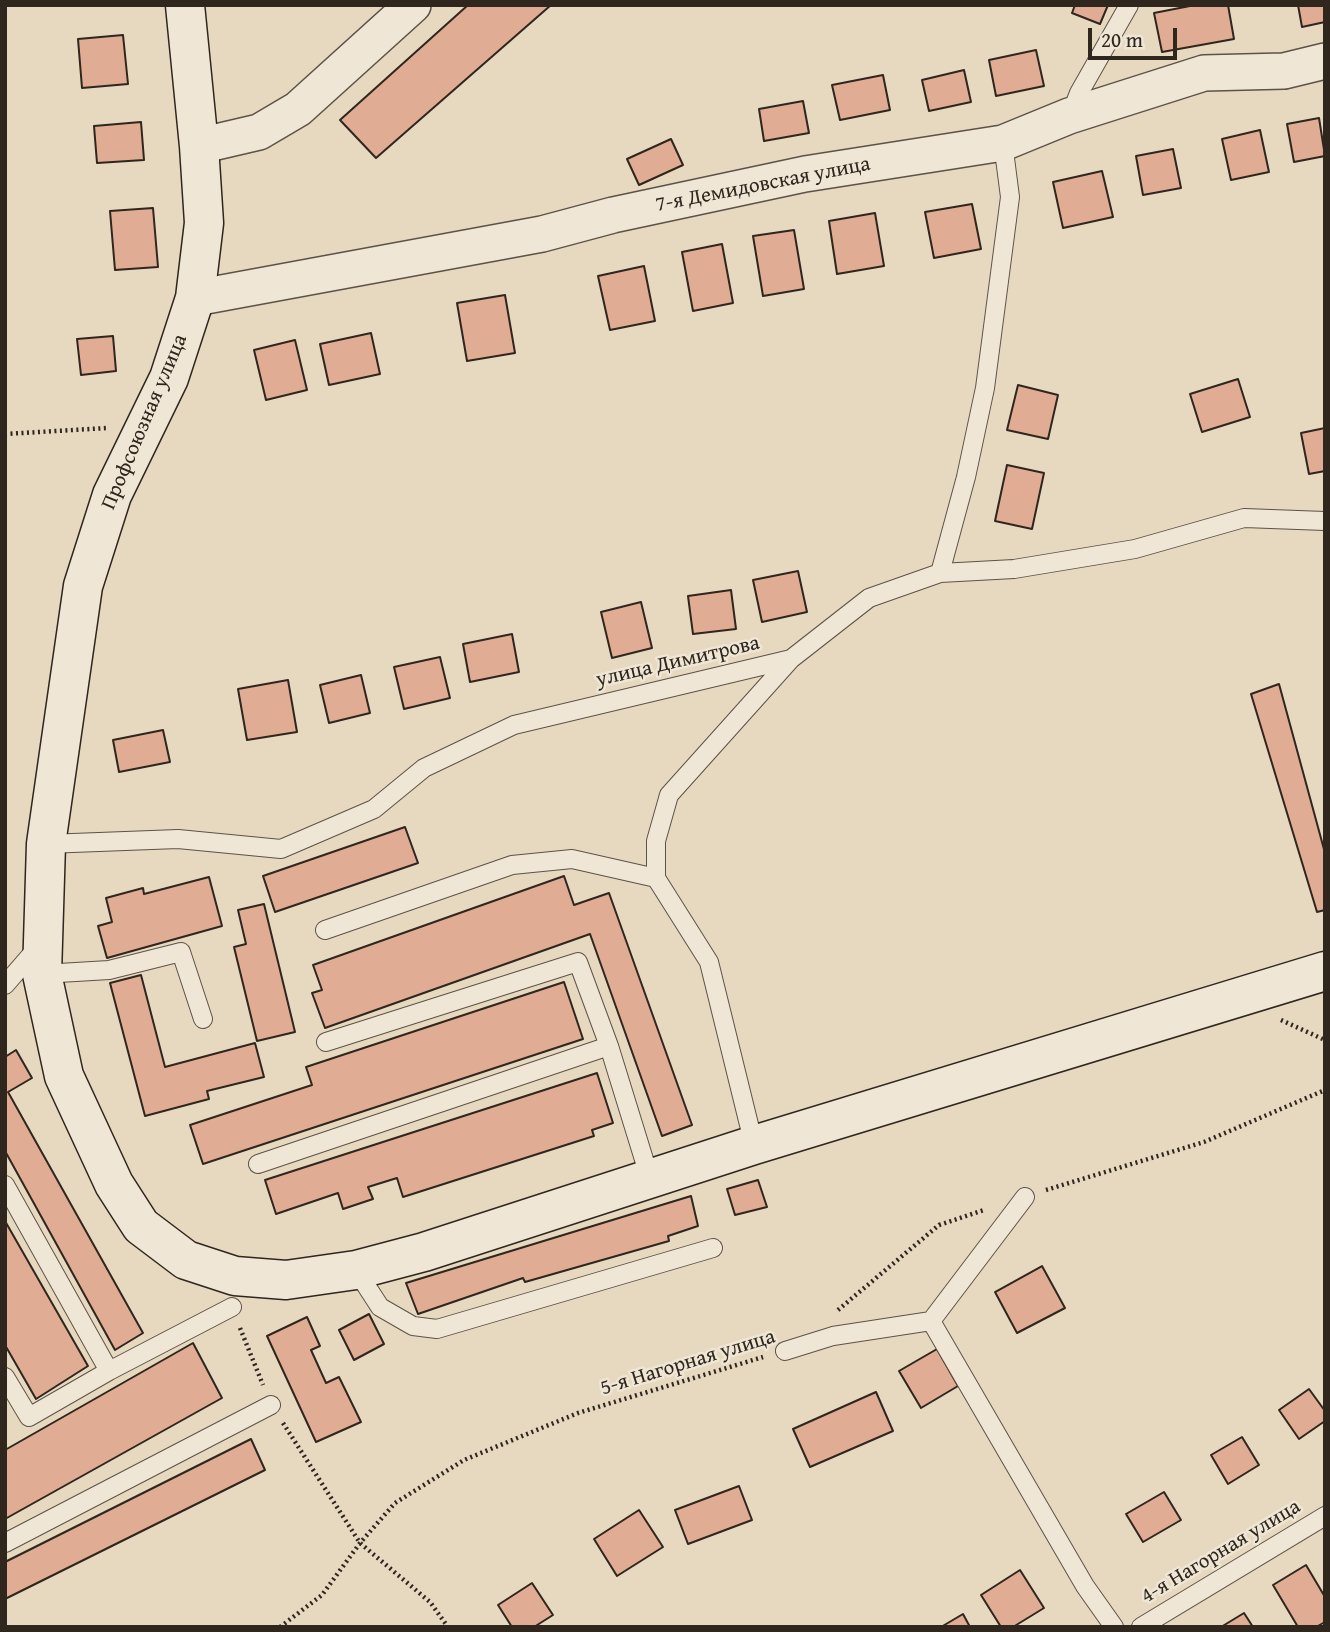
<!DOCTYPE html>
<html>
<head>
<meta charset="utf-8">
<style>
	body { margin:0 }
	#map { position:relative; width:1330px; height:1632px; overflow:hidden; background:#e7d8c0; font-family:"Gentium Book Plus",serif }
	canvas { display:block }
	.frame { position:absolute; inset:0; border:7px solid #2f261d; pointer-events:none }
	.scale { position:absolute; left:1088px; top:28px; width:89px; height:32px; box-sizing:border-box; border:4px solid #2f261d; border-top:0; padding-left:9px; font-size:21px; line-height:24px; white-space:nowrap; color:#2f261d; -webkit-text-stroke:5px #efe6d6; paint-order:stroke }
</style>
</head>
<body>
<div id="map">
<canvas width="1330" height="1632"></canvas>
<div class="frame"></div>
<div class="scale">20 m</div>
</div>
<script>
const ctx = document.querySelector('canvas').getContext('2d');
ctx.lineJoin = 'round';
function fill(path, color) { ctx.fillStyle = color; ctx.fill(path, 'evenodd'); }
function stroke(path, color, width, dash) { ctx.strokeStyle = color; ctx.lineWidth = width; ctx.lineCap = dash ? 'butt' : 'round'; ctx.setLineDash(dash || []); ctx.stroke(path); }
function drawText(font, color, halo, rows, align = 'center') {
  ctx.font = font + ' "Gentium Book Plus",serif'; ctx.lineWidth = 5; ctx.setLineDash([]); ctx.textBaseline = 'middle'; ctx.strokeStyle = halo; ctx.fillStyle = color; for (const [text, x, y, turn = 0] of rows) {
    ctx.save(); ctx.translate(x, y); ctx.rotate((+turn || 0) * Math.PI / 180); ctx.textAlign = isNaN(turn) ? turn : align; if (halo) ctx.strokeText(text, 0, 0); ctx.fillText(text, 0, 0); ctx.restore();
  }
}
const building = new Path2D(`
	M468 5H551L376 158 340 120Z
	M1075 5H1108L1100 24 1072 13Z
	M1195 5H1228L1234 39 1162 52 1154 13Z
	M1298 5H1325V22L1302 27Z
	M123 35 128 84 82 88 78 39Z
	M1036 50 1044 86 996 96 989 60Z
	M964 70 971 102 929 111 922 80Z
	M883 75 890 110 840 120 832 85Z
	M803 101 809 133 764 141 759 109Z
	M1319 118 1325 156 1294 162 1287 124Z
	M141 122 144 160 97 163 94 126Z
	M1260 130 1269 172 1231 180 1222 139Z
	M671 139 683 165 639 185 627 159Z
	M1173 149 1181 188 1143 195 1136 156Z
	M1102 171 1113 217 1063 228 1053 182Z
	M972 204 981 249 934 258 925 212Z
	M153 208 158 267 115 270 110 211Z
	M875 213 884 266 837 274 829 221Z
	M794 230 804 289 763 296 753 236Z
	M722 244 733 303 693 311 682 252Z
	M644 266 655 321 610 330 598 276Z
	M505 295 515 353 467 361 457 303Z
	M371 333 380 374 329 385 320 344Z
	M113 336 116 371 81 375 77 339Z
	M295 340 307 390 266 400 254 350Z
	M1238 379 1250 417 1202 432 1190 394Z
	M1018 385 1058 395 1048 439 1007 430Z
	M1325 428V471L1309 474 1301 433Z
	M1007 465 1044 473 1032 529 995 521Z
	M798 571 807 612 762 622 753 580Z
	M731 590 736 629 693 634 688 596Z
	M641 602 652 648 612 658 601 612Z
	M512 634 519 672 470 682 463 644Z
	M440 657 450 698 404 709 394 667Z
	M361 675 370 713 329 723 320 685Z
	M288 680 297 732 247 740 238 689Z
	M1279 684 1325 853V910L1317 912 1251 694Z
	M163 730 170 762 119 772 113 740Z
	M405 827 418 863 275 912 263 876Z
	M564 876 574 905 609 893 692 1125 662 1136 590 934 325 1028 312 993 322 990 313 965Z
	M209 877 222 926 107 958 98 926 112 922 106 898 143 888 144 894Z
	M264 904 295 1032 257 1041 234 947 246 944 238 910Z
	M141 975 165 1067 255 1043 264 1077 207 1091 209 1099 145 1116 110 983Z
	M564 982 583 1039 203 1164 190 1125 312 1085 306 1067Z
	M16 1050 32 1078 8 1092 143 1333 115 1350 5 1151V1057Z
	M597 1073 613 1123 592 1130 594 1136 403 1197 397 1178 368 1187 373 1199 343 1209 338 1193 276 1214 265 1180Z
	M758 1180 767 1207 735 1215 727 1189Z
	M691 1196 698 1226 668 1236 669 1241 525 1282 523 1278 418 1314 406 1283Z
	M5 1221 88 1366 36 1399 5 1345Z
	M1042 1266 1065 1308 1017 1333 995 1292Z
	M369 1314 384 1344 354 1360 339 1330Z
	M307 1317 320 1346 311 1350 326 1383 339 1377 361 1422 316 1442 267 1336Z
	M193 1343 222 1398 5 1519V1450Z
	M937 1349 958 1386 921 1408 899 1371Z
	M1309 1389 1325 1411V1421L1299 1439 1279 1410Z
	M876 1392 893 1431 810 1467 793 1429Z
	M1242 1437 1259 1465 1228 1484 1211 1455Z
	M251 1439 265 1470 5 1599V1562Z
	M739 1486 752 1520 688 1544 675 1510Z
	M1164 1492 1181 1520 1143 1542 1126 1514Z
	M639 1510 663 1547 617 1576 594 1539Z
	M1306 1565 1325 1597V1622L1316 1627H1298L1273 1585Z
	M1020 1570 1044 1608 1013 1627H1001L981 1595Z
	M532 1583 553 1615 534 1627H512L498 1605Z
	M1244 1613 1253 1627H1221Z
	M963 1614 970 1627H941Z`);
fill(building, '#e0ac94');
stroke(building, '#2f261d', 2);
const service = new Path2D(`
	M1070 116 1079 93 1129 5
	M940 573 966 477 985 388 1010 197 1003 143
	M46 844 178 839 281 849 374 809 424 768 514 725 791 659 869 598 940 573 1014 569 1135 549 1244 518 1325 521
	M325 930 512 865 572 859 656 878
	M42 974 109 970 181 952 203 1019
	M5 985 38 947
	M326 1042 578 962 609 1046 650 1179
	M754 1145 709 962 656 878V841L669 795 791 659
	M258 1164 609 1046
	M5 1185 109 1371
	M1025 1197 931 1321 1085 1586 1114 1627
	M356 1270 380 1307 413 1326 437 1329 713 1248
	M785 1351 833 1336 931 1321
	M5 1377 29 1417 109 1371 232 1307
	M5 1543 271 1405
	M1141 1627 1325 1516`);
const minor = new Path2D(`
	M199 146 259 132 298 109 413 5
	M195 298 542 234 613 215 805 174 1003 143 1069 116 1204 73 1284 71 1325 61`);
const secondary = new Path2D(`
	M185 5 199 146 204 223 195 298 169 378 112 495 83 586 46 844 42 974 64 1076 114 1184 141 1226 186 1260 235 1276 286 1280 356 1270 424 1252 754 1145 1325 971`);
stroke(service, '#5d5246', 20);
stroke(minor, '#5d5246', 38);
stroke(secondary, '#2f261d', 41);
stroke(new Path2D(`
	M5 434 107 428
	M1281 1020 1325 1040
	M1046 1190 1204 1142 1325 1090
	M838 1310 939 1225 984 1210
	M240 1328 263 1385
	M283 1423 360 1543 430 1602 448 1627
	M280 1627 322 1595 360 1543 395 1503 464 1460 578 1413 763 1357`), '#2f261d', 4.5, [2, 3.5]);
stroke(service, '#efe6d6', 18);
stroke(minor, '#efe6d6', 35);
stroke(secondary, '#efe6d6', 38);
drawText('21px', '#2f261d', '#efe6d6', [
	["7-я Демидовская улица",763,185,-11],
	["Профсоюзная улица",145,422,-67],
	["улица Димитрова",678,662,-13],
	["5-я Нагорная улица",688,1363,-17],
	["4-я Нагорная улица",1221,1552,-31]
]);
</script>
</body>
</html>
